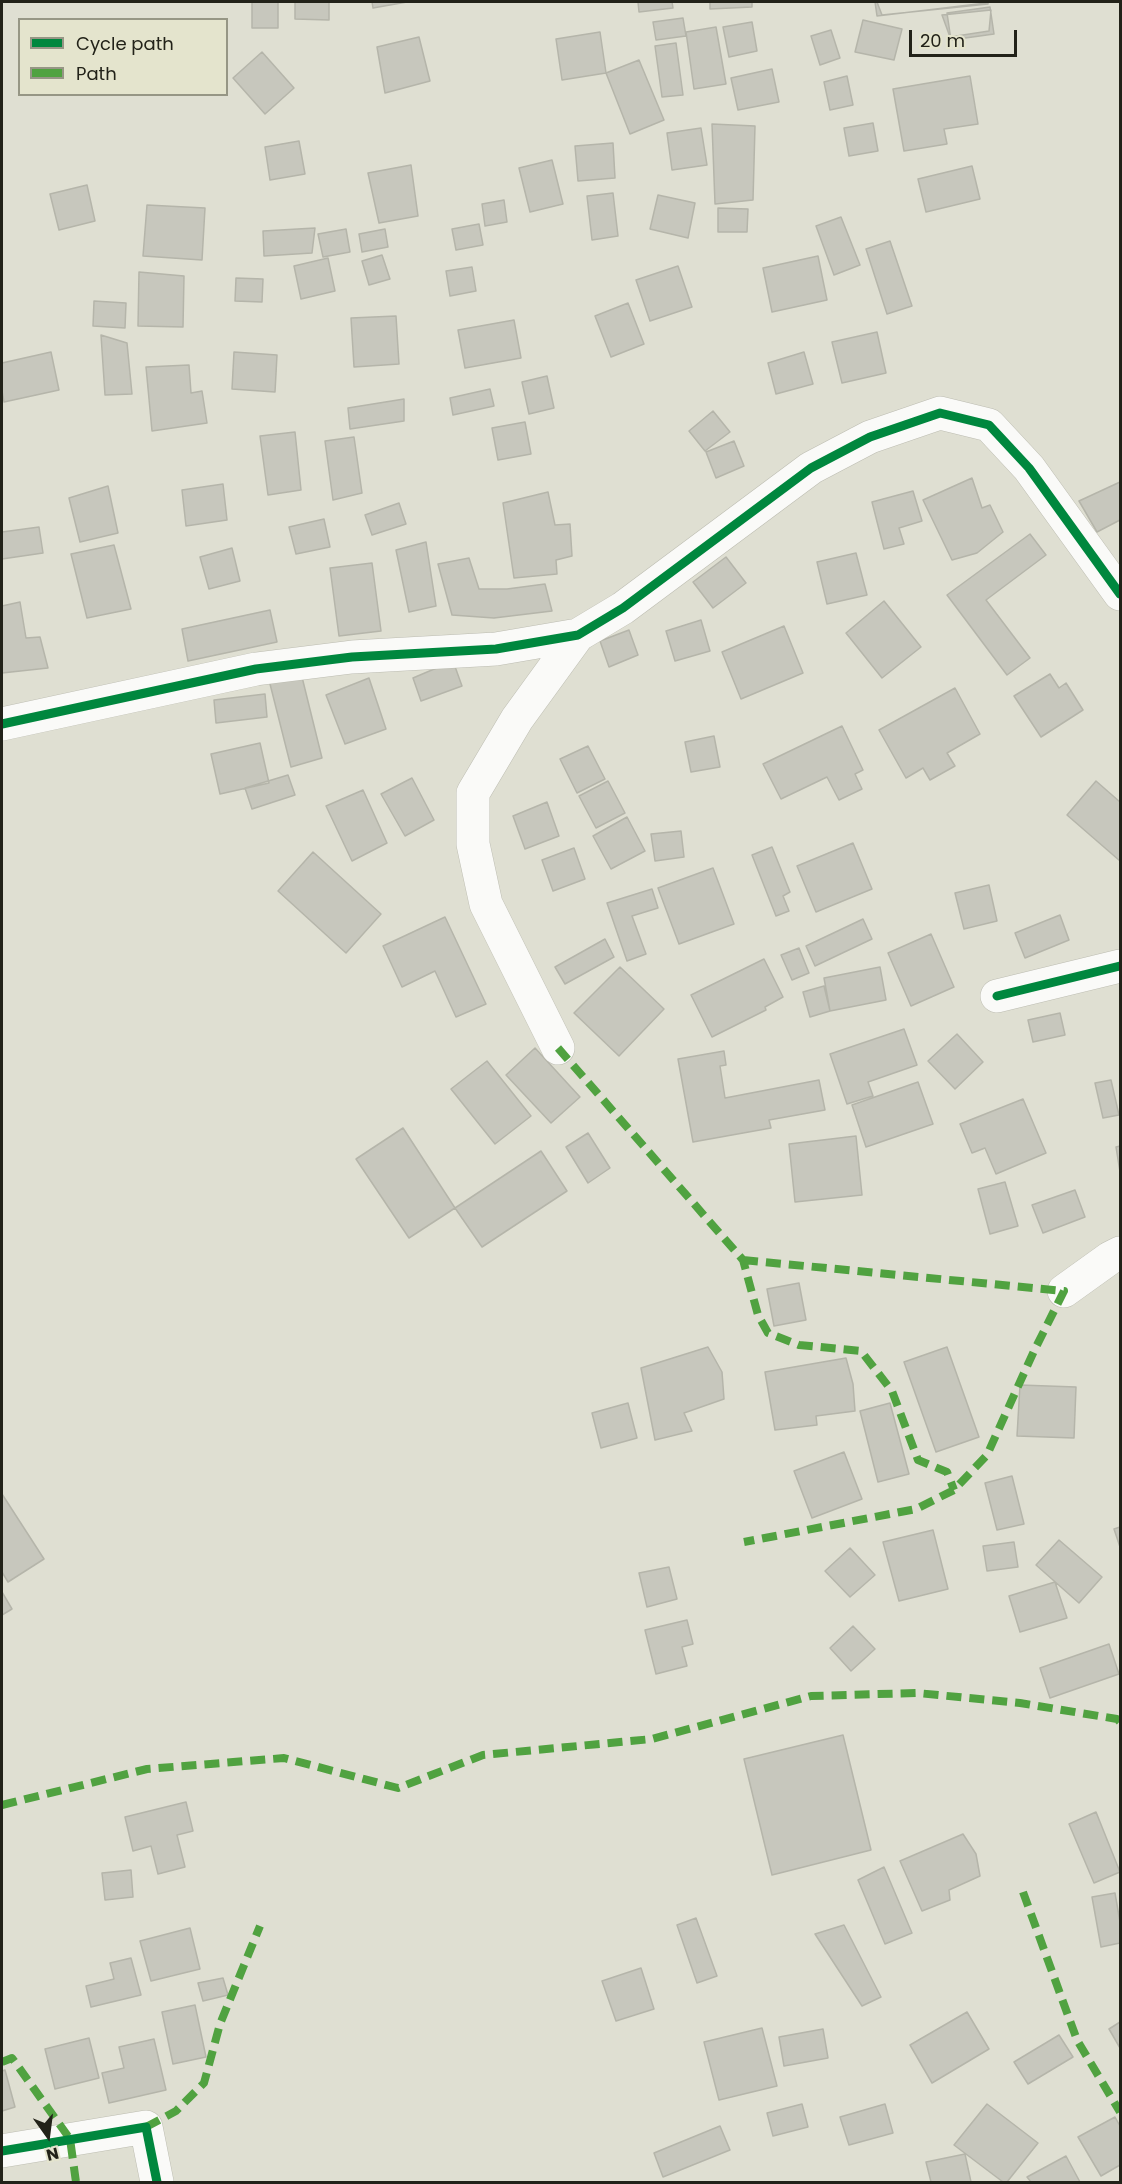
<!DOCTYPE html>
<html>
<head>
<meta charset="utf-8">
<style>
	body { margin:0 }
	#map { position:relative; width:1122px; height:2184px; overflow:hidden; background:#dfdfd2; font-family:Poppins,sans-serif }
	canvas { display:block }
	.frame { position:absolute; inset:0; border:3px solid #222219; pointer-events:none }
	.legend { position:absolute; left:18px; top:18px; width:210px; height:78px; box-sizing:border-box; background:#e4e4cd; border:2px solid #969685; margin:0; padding:8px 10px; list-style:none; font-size:18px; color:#222219 }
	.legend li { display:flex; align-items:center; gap:12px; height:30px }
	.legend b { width:30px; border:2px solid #969685 }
	.north { position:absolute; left:18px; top:2106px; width:60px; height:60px; -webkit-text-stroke:4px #e4e4cd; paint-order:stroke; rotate:166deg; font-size:16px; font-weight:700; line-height:24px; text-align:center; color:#222219 }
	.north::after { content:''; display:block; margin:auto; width:21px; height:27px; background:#222219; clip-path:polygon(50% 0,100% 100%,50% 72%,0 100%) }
	.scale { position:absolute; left:909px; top:30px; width:108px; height:27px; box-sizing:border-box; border:3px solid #222219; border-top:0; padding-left:8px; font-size:18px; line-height:21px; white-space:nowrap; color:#222219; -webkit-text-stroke:4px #e4e4cd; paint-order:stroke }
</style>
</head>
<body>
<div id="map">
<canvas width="1122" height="2184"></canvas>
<div class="frame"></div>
<ul class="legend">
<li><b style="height:8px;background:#00873e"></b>Cycle path</li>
<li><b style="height:8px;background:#50a240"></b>Path</li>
</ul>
<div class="north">N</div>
<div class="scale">20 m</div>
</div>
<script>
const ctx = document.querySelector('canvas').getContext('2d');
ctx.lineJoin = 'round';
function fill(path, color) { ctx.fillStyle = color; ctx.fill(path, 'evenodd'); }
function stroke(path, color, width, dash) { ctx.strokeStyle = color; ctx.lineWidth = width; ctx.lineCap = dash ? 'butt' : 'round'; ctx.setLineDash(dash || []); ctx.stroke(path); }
const building = new Path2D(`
	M252 2H278V28H252Z
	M295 2H329V20L295 19Z
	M372 2H407L373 8Z
	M638 2H672L673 8 639 12Z
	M710 2H752V7L710 9Z
	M875 2H986V3L877 16Z
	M877 2H988V4L882 15Z
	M990 7 994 34 951 40 947 13Z
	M991 10 989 31 950 37 942 15Z
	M683 18 686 36 656 40 653 22Z
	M863 20 902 29 894 60 855 52Z
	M752 22 757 51 729 57 723 27Z
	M716 27 726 84 694 89 686 32Z
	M831 30 840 58 820 65 811 36Z
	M600 32 606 73 562 80 556 39Z
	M419 37 430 81 385 93 377 47Z
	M676 43 683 95 662 97 655 46Z
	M262 52 294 88 265 114 233 78Z
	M639 60 664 120 630 134 606 73Z
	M772 69 779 102 738 110 731 78Z
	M847 76 853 105 830 110 824 82Z
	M970 76 978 124 944 129 947 144 904 151 893 89Z
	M873 123 878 151 849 156 844 128Z
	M712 124 755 126 753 200 715 204Z
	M701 128 707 165 672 170 667 133Z
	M299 141 305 174 270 180 265 147Z
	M613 143 615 178 578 181 575 146Z
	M552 160 563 204 530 212 519 168Z
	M411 165 418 216 379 223 368 173Z
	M972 166 980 199 926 212 918 179Z
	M87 185 95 221 59 230 50 194Z
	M613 193 618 236 592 240 587 196Z
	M658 195 695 203 688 238 650 229Z
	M504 200 507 222 485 226 482 204Z
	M147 205 205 208 202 260 143 256Z
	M718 208 748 209 747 232H718Z
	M841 217 860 265 834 275 816 226Z
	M479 224 483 245 456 250 452 229Z
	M315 228 312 253 264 256 263 231Z
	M346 229 350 252 323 257 318 234Z
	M385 229 388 247 362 252 359 234Z
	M890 241 912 306 887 314 866 249Z
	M382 255 390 279 369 285 362 261Z
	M818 256 827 300 772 312 763 268Z
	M328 258 335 291 301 299 294 266Z
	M678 266 692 307 650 321 636 280Z
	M472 267 476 291 450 296 446 271Z
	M139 272 184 276 183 327 138 326Z
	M236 278 263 279 262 302 235 301Z
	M94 301 126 303 125 328 93 326Z
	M628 303 644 344 611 357 595 316Z
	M396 316 399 364 354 367 351 318Z
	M514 320 521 358 465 368 458 330Z
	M877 332 886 373 842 383 832 342Z
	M101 335 127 343 132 394 105 395Z
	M51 352 59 390 4 402 2 391V363Z
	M234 352 277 355 275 392 232 389Z
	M804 352 813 384 776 394 768 363Z
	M189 365 191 393 202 391 207 423 152 431 146 367Z
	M547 376 554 408 529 414 522 382Z
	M490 389 494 406 453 415 450 398Z
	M404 399V421L350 429 348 408Z
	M713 411 730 432 705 451 689 431Z
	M525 422 531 454 498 460 492 428Z
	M295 432 301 490 268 495 260 436Z
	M354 437 362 493 333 500 325 441Z
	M734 441 744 466 716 478 706 452Z
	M972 478 982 508 990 505 1003 532 977 553 952 560 923 500Z
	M1120 482V520L1097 532 1079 501Z
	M223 484 227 520 186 526 182 490Z
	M108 486 118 533 80 542 69 498Z
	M913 491 922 521 899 528 904 544 884 549 872 502Z
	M548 492 555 525 570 524 572 556 556 560 557 574 514 578 503 503Z
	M399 503 406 524 372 535 365 515Z
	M324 519 330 547 296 554 289 527Z
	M39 527 43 553 2 559V532Z
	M1030 534 1046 555 986 600 1030 658 1007 675 947 595Z
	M426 542 436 606 409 612 396 550Z
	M114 545 131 609 87 618 71 554Z
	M232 548 240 581 209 589 200 557Z
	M856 553 867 595 827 604 817 562Z
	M726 557 746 583 713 608 693 582Z
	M469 558 479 589H507L545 584 552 611 494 618 452 615 438 564Z
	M372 563 381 631 339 636 330 568Z
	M884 601 921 647 882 678 846 633Z
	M20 602 26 638 40 637 48 668 2 673V606Z
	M270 610 277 642 188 661 182 629Z
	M701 620 710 651 675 661 666 631Z
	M784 626 803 673 741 699 722 652Z
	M629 630 638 655 609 667 600 641Z
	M453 661 462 686 421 701 413 678Z
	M301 673 322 758 291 767 269 680Z
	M1050 674 1059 688 1066 683 1083 710 1041 737 1014 696Z
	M369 678 386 729 345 744 326 695Z
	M955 688 980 734 947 753 955 766 930 780 923 768 906 778 879 730Z
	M265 694 267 717 216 723 214 700Z
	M842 726 863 770 855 774 862 789 839 800 827 777 781 799 763 764Z
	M714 736 720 767 691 772 685 742Z
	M260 743 269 783 220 794 211 754Z
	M588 746 605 779 577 793 560 759Z
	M288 775 295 795 252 809 245 788Z
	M412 778 434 820 405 836 381 794Z
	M608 781 625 813 596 828 579 796Z
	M1096 781 1120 802V861L1067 815Z
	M363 790 387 843 352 861 326 806Z
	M547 802 559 836 525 849 513 816Z
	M627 817 645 851 611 869 593 836Z
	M681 831 684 857 655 861 651 834Z
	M853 843 872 889 816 912 797 866Z
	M772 847 790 892 783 896 789 911 776 916 752 855Z
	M574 848 585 879 553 891 542 860Z
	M313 852 381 914 346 953 278 891Z
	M713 868 734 924 679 944 658 888Z
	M989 885 997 921 964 929 955 893Z
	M652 889 658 908 632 916 646 954 627 961 607 903Z
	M1060 915 1069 940 1025 958 1015 933Z
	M445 917 486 1004 456 1017 435 971 402 987 383 946Z
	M863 919 872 939 815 966 806 946Z
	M931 934 954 987 911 1006 888 953Z
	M605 939 614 957 565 984 555 967Z
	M799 948 809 973 792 980 781 955Z
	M764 959 783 997 765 1007 766 1010 712 1037 691 995Z
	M620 967 664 1009 619 1056 574 1013Z
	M880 967 886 1000 830 1011 824 978Z
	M824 986 830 1011 810 1017 803 992Z
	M1060 1013 1065 1035 1033 1042 1028 1020Z
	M904 1029 917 1065 868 1082 873 1096 847 1104 830 1054Z
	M957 1034 983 1062 955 1089 928 1061Z
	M535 1048 580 1097 551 1123 506 1075Z
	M724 1051 726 1065 720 1066 725 1098 819 1080 825 1110 769 1120 771 1128 693 1142 678 1059Z
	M487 1061 531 1116 495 1144 451 1089Z
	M1111 1080 1119 1115 1103 1118 1095 1083Z
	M918 1082 933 1124 866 1147 852 1105Z
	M1023 1099 1046 1153 996 1174 985 1148 972 1153 960 1124Z
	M403 1128 455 1208 409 1238 356 1159Z
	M588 1133 610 1168 588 1183 566 1147Z
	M856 1136 862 1195 795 1202 789 1144Z
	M1120 1146V1172L1116 1147Z
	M541 1151 567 1191 482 1247 455 1208Z
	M1005 1182 1018 1226 990 1234 978 1189Z
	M1075 1190 1085 1217 1043 1233 1032 1205Z
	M799 1283 806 1320 774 1326 767 1289Z
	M708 1347 722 1372 724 1399 684 1413 692 1431 655 1440 641 1368Z
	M947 1347 979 1437 936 1452 904 1362Z
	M846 1358 853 1384 855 1411 816 1416 817 1425 775 1430 765 1372Z
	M1020 1385 1076 1387 1074 1438 1017 1436Z
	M628 1403 637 1438 601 1448 592 1413Z
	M890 1403 909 1474 878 1482 860 1411Z
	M844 1452 862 1499 812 1518 794 1471Z
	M1012 1476 1024 1524 997 1530 985 1483Z
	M2 1494 44 1559 8 1582 2 1572Z
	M1120 1527V1547L1114 1529Z
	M933 1530 948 1589 899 1601 883 1542Z
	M1059 1540 1102 1577 1079 1603 1036 1565Z
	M1014 1542 1018 1567 987 1571 983 1546Z
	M850 1548 875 1575 850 1597 825 1571Z
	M669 1567 677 1599 647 1607 639 1573Z
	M1055 1582 1067 1618 1020 1632 1009 1596Z
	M2 1592 12 1609 2 1615Z
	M687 1620 693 1644 682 1647 687 1666 656 1674 645 1630Z
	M853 1626 875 1649 851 1671 830 1648Z
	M1109 1644 1119 1674 1050 1698 1040 1668Z
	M843 1735 871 1850 772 1875 744 1759Z
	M186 1802 193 1831 177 1835 185 1867 158 1874 151 1846 133 1851 125 1817Z
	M1096 1812 1120 1872 1094 1883 1069 1824Z
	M963 1834 976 1854 980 1876 949 1890 950 1900 922 1911 900 1861Z
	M884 1867 912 1933 885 1944 858 1880Z
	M131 1870 133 1897 105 1900 102 1873Z
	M1115 1893 1120 1922V1943L1101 1947 1092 1897Z
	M696 1918 717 1976 697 1983 677 1925Z
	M844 1925 881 1997 862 2006 815 1934Z
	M190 1928 200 1969 151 1981 140 1941Z
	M131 1958 141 1995 91 2007 86 1986 114 1979 110 1963Z
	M641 1968 654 2009 616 2021 602 1981Z
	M223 1978 228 1995 203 2001 198 1983Z
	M195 2005 206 2057 173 2064 162 2012Z
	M967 2012 989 2049 932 2083 910 2045Z
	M1120 2022V2048L1109 2029Z
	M762 2028 777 2086 719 2100 704 2042Z
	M823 2029 828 2058 784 2066 779 2037Z
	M1059 2035 1073 2057 1028 2084 1014 2062Z
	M89 2038 99 2078 55 2089 45 2049Z
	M154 2039 166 2090 109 2103 102 2073 124 2068 119 2047Z
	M5 2070 15 2107 2 2111V2071Z
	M802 2104 808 2127 773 2136 767 2113Z
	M885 2104 893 2133 849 2145 840 2117Z
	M987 2104 1038 2143 1007 2182H1003L954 2145Z
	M1115 2117 1120 2126V2165L1101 2176 1078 2137Z
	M720 2126 730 2150 663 2177 654 2153Z
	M965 2154 971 2182H931L926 2162Z
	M1066 2156 1080 2182H1031L1027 2177Z`);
fill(building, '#c7c7bd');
stroke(building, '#b5b5aa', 1.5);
const minor = new Path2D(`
	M2 724 256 669 352 657 496 649 578 635 623 608 811 468 870 437 940 413 989 425 1029 468 1120 594
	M997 996 1120 966
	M558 1048 486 904 473 844V793L517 719 578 635
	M1064 1291 1110 1258 1120 1253
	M2 2151 146 2127 157 2182`);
stroke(minor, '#bcbcb1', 34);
stroke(minor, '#fafaf8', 33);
stroke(new Path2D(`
	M558 1048 743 1260 758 1315 768 1333 799 1345 861 1351 892 1391 918 1460 947 1472 954 1490
	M743 1260 1064 1291 1034 1351 987 1455 954 1490 916 1509 744 1542
	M2 1805 147 1769 284 1758 398 1788 483 1755 652 1739 811 1696 917 1693 1020 1703 1117 1719 1120 1722
	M1023 1892 1077 2040 1120 2112
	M2 2062 12 2058 70 2139 76 2182
	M146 2127 176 2111 204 2083 220 2024 260 1926`), '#50a240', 8, [15, 8]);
stroke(new Path2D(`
	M2 724 256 669 352 657 496 649 578 635 623 608 811 468 870 437 940 413 989 425 1029 468 1120 594
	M997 996 1120 966
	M2 2151 146 2127 157 2182`), '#00873e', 9);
</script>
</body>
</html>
